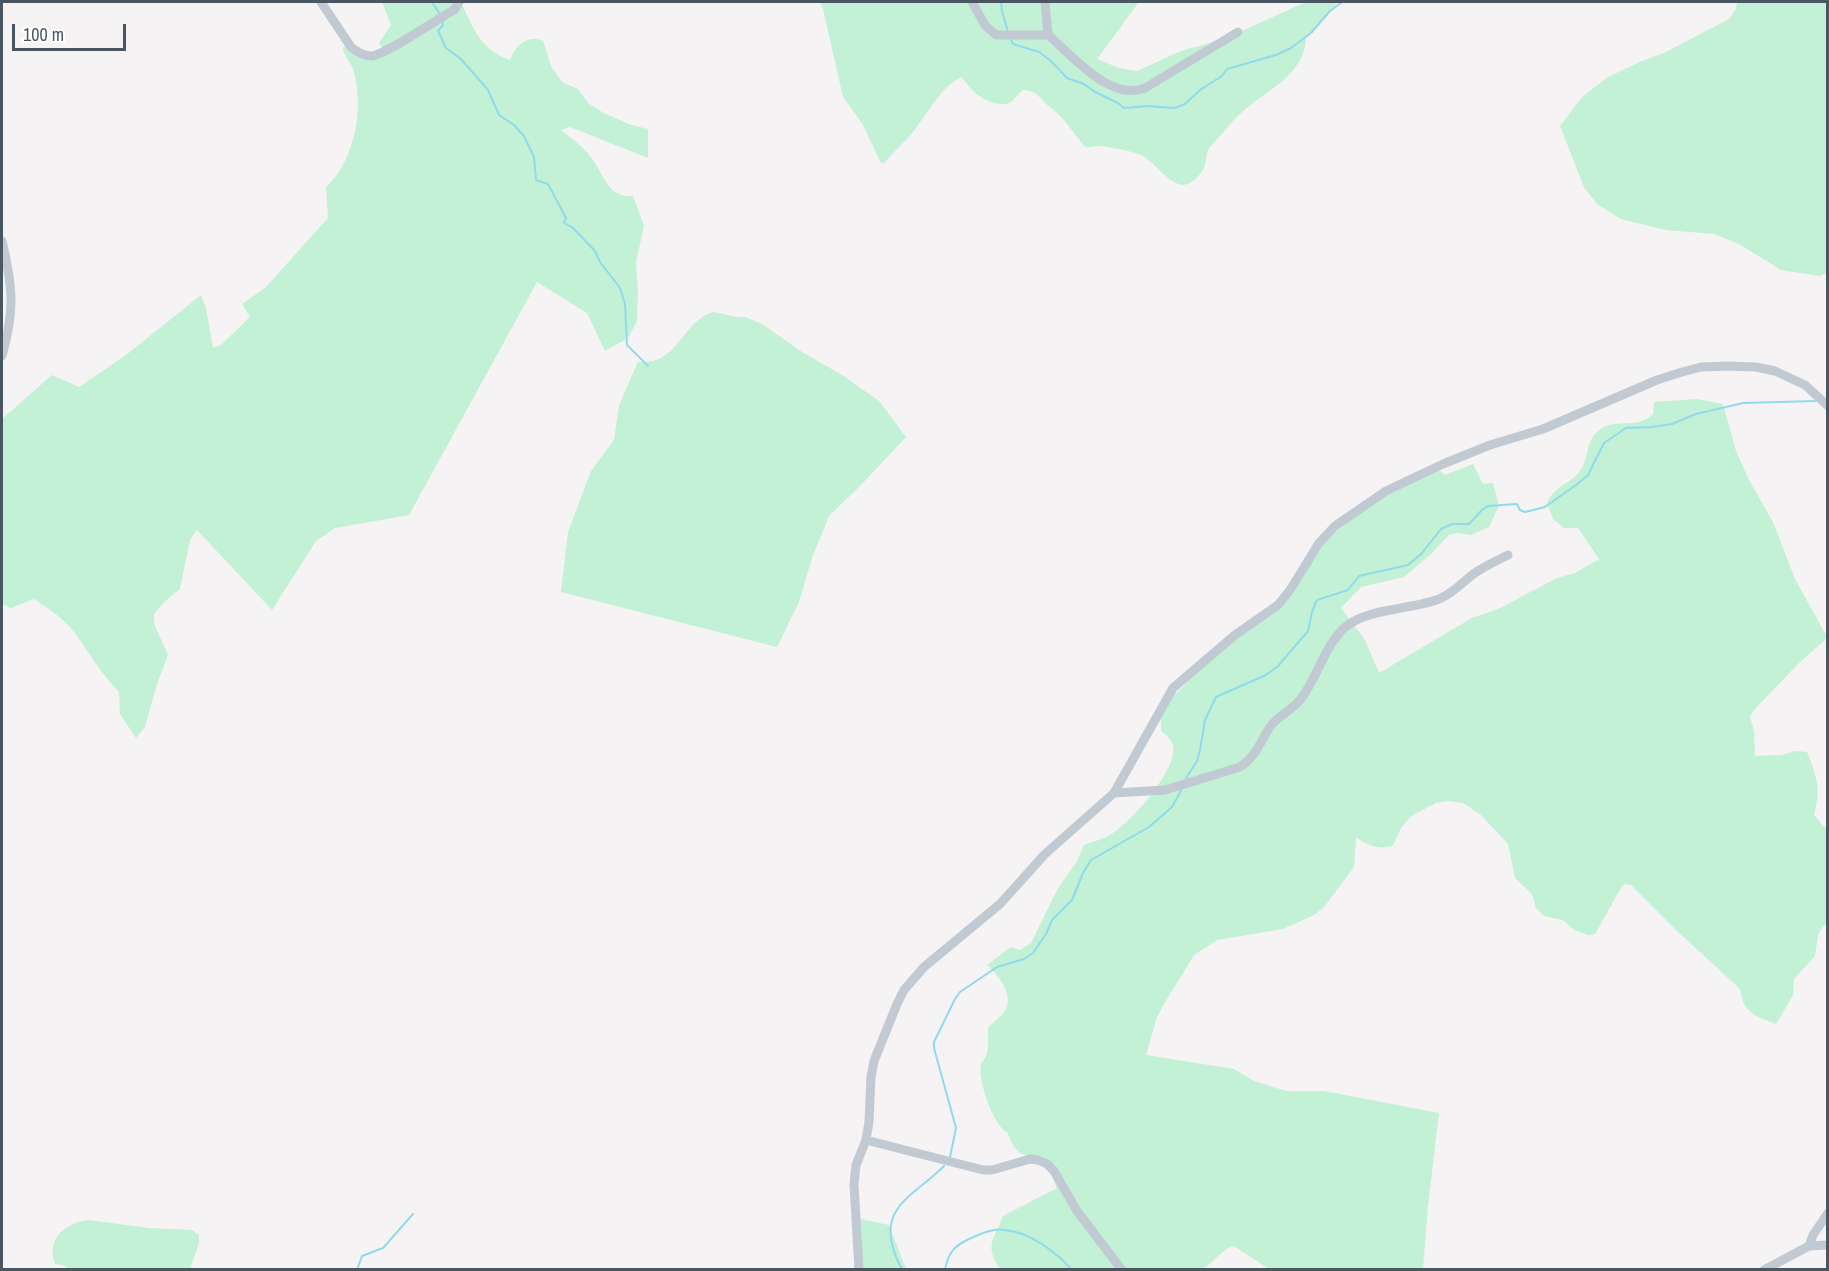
<!DOCTYPE html>
<html>
<head>
<meta charset="utf-8">
<style>
	body { margin:0 }
	#map { position:relative; width:1829px; height:1271px; overflow:hidden; background:#f5f3f3; font-family:"Archivo Narrow",sans-serif }
	canvas { display:block }
	.frame { position:absolute; inset:0; border:3px solid #4a5661; pointer-events:none }
	.scale { position:absolute; left:12px; top:24px; width:114px; height:27px; box-sizing:border-box; border:3px solid #4a5661; border-top:0; padding-left:8px; font-size:18px; line-height:21px; white-space:nowrap; color:#4a5661; -webkit-text-stroke:4px #fff; paint-order:stroke }
</style>
</head>
<body>
<div id="map">
<canvas width="1829" height="1271"></canvas>
<div class="frame"></div>
<div class="scale">100 m</div>
</div>
<script>
const ctx = document.querySelector('canvas').getContext('2d');
ctx.lineJoin = 'round';
function fill(path, color) { ctx.fillStyle = color; ctx.fill(path, 'evenodd'); }
function stroke(path, color, width, dash) { ctx.strokeStyle = color; ctx.lineWidth = width; ctx.lineCap = dash ? 'butt' : 'round'; ctx.setLineDash(dash || []); ctx.stroke(path); }
fill(new Path2D(`
	M382 2H461C474 29 479 48 510 60 515 46 527 34 543 41L551 66 562 82 578 89 588 103 602 112 631 125 648 129V158L570 127 561 130C571 138 582 146 590 156 603 171 607 199 633 196L644 226 636 262 638 291 637 321 628 338 605 351 587 313 537 282 409 515 335 528 316 541 272 610 197 530 190 540 180 589 164 602 154 614V624L168 655 156 687 145 727 136 738 120 714 119 692C101 674 89 652 74 632 63 618 49 609 34 599L11 608 2 604V419L52 375 79 387 126 355 201 295 206 308 213 348 221 345 250 317 242 304 265 288 328 218 326 187C355 161 365 106 353 69 350 62 344 56 343 48L345 46 363 55 384 51 379 43 391 25Z
	M820 2H1139L1097 59 1119 68 1137 71 1181 51 1224 39 1306 2H1338L1306 38C1305 76 1265 90 1241 113 1229 124 1220 137 1209 148 1205 155 1207 163 1203 170 1178 208 1159 161 1139 154 1136 152 1100 145 1098 146 1093 146 1091 148 1085 147 1073 133 1064 117 1050 107 1039 99 1038 90 1023 90 1017 94 1015 100 1009 103 1004 105 999 104 995 103 979 99 971 90 962 77 943 83 926 116 913 132 904 143 893 152 884 163H881L862 123 843 97 823 9Z
	M1737 2H1827L1828 272 1820 276 1781 270 1739 244 1714 234 1666 230 1621 219 1597 204 1584 187 1560 126 1582 97 1608 77 1642 61 1664 53 1729 19 1736 9Z
	M713 312 737 317H745L762 324 802 352 842 375 879 401 906 437 860 486 829 516 813 555 799 602 777 647 561 592 568 532 591 471 614 440 619 405 638 362C643 362 648 362 653 361 680 354 686 320 713 312Z
	M1697 399 1723 404 1736 451 1749 480 1773 522 1795 579 1826 635 1825 640 1799 663 1754 710 1750 717 1754 731 1755 756 1781 755 1796 751 1807 752C1817 777 1821 788 1814 815L1823 826 1827 828V924L1823 926 1818 935 1815 956 1794 979 1793 995 1776 1024C1762 1019 1746 1014 1742 998 1741 994 1741 991 1739 988L1676 930 1631 885 1625 884 1621 888 1595 934 1588 935 1574 930 1563 920 1544 916 1536 908 1532 894 1515 878 1508 844 1481 815 1463 803 1448 801 1436 803 1411 816 1401 828 1393 845C1381 851 1366 845 1356 837L1354 867 1324 907 1314 915 1283 929 1217 940 1194 955 1164 1004 1157 1017 1146 1055 1234 1069 1254 1081 1286 1091H1324L1439 1113 1428 1206 1423 1269H1269L1234 1246C1222 1249 1214 1262 1203 1269H1000C984 1245 994 1240 1003 1216L1057 1188 1048 1168 1033 1158 1020 1153 1014 1147 1007 1132C993 1126 977 1078 981 1064 981 1063 986 1057 986 1056 990 1047 987 1037 988 1028 993 1022 1001 1017 1005 1011 1015 996 998 974 987 965L1011 947 1020 950 1031 943 1058 888 1076 863 1084 845C1092 842 1100 840 1106 837 1127 828 1179 769 1173 745 1171 739 1166 735 1161 731V708L1220 650 1272 614 1318 545 1375 502 1438 469 1445 475 1473 464 1483 484 1493 483 1499 506 1489 527 1471 535 1457 533 1449 535 1431 554 1404 577 1361 587 1341 608 1365 640 1379 673 1472 618 1498 609 1557 578 1575 573 1599 559 1578 528H1564L1553 519 1547 503C1555 485 1569 485 1580 471 1590 458 1584 437 1604 427 1622 419 1638 429 1653 414L1654 402Z
	M861 1219 889 1225 906 1269 859 1270Z
	M88 1220 149 1228 192 1230 199 1235V1243L190 1269 68 1270 64 1265 55 1264C46 1239 65 1223 88 1220Z`), '#c3f1d5');
stroke(new Path2D(`
	M432 2 441 16
	M1001 2 1002 11 1008 32
	M442 22 443 25 438 31 446 48 461 59 488 90 499 115 514 125 524 136 534 157 536 180 548 184 566 218 564 223 573 228 595 251 600 262 620 288 625 304 627 345 648 366
	M1010 38 1013 44 1039 52 1051 61 1067 78 1084 84 1095 92 1118 103 1124 108 1148 106 1174 108 1185 104 1200 90 1222 76 1227 69 1276 55 1291 48 1311 33 1330 11 1342 2
	M1186 778 1197 761 1200 750 1205 720 1216 697 1266 675 1278 666 1308 631 1312 612 1317 600 1348 590 1359 576 1408 565 1422 553 1441 529 1452 524H1469L1482 510 1488 506 1517 504 1520 510 1525 512 1545 507 1576 485 1588 475 1604 443 1626 428 1652 427 1672 424 1696 414 1743 403 1815 401
	M950 1157 956 1128 934 1048V1042L955 999 960 992 997 967 1024 959 1033 953 1046 934 1052 920 1072 900 1083 873 1091 860 1149 827 1172 807 1183 787
	M357 1270 362 1256 383 1248 413 1214
	M903 1270C897 1262 896 1257 893 1248 880 1205 918 1193 944 1166
	M945 1270C948 1253 954 1246 969 1239 980 1234 993 1228 1005 1230 1030 1232 1056 1252 1072 1270`), '#90daee', 2);
stroke(new Path2D(`
	M321 2 351 47C357 52 364 56 372 56 385 55 439 18 454 10L459 2
	M972 2 985 25 996 35H1048
	M1045 2 1048 35C1073 56 1110 102 1145 88L1238 32
	M2 241C13 287 15 310 2 356
	M1114 793 1165 790 1240 767C1256 757 1260 742 1270 727 1278 715 1294 710 1303 696 1317 676 1325 647 1343 629 1365 608 1411 610 1439 599 1452 594 1461 584 1472 575 1483 567 1496 561 1508 555
	M866 1140 983 1170H992L1030 1159 1038 1160 1047 1164 1054 1171 1077 1211 1122 1270
	M1809 1246 1813 1235 1828 1213
	M859 1270 854 1184 856 1165 866 1140 869 1122 871 1077 874 1061 897 1004 904 990 924 967 1000 904 1045 854 1114 793 1173 688 1235 635 1278 605 1290 590 1319 543 1335 526 1386 491 1443 464 1490 445 1543 429 1657 380 1682 372 1701 367 1728 366 1756 367 1775 371 1805 385 1828 406
	M1764 1270 1809 1246 1828 1245`), '#c1cad2', 9);
</script>
</body>
</html>
